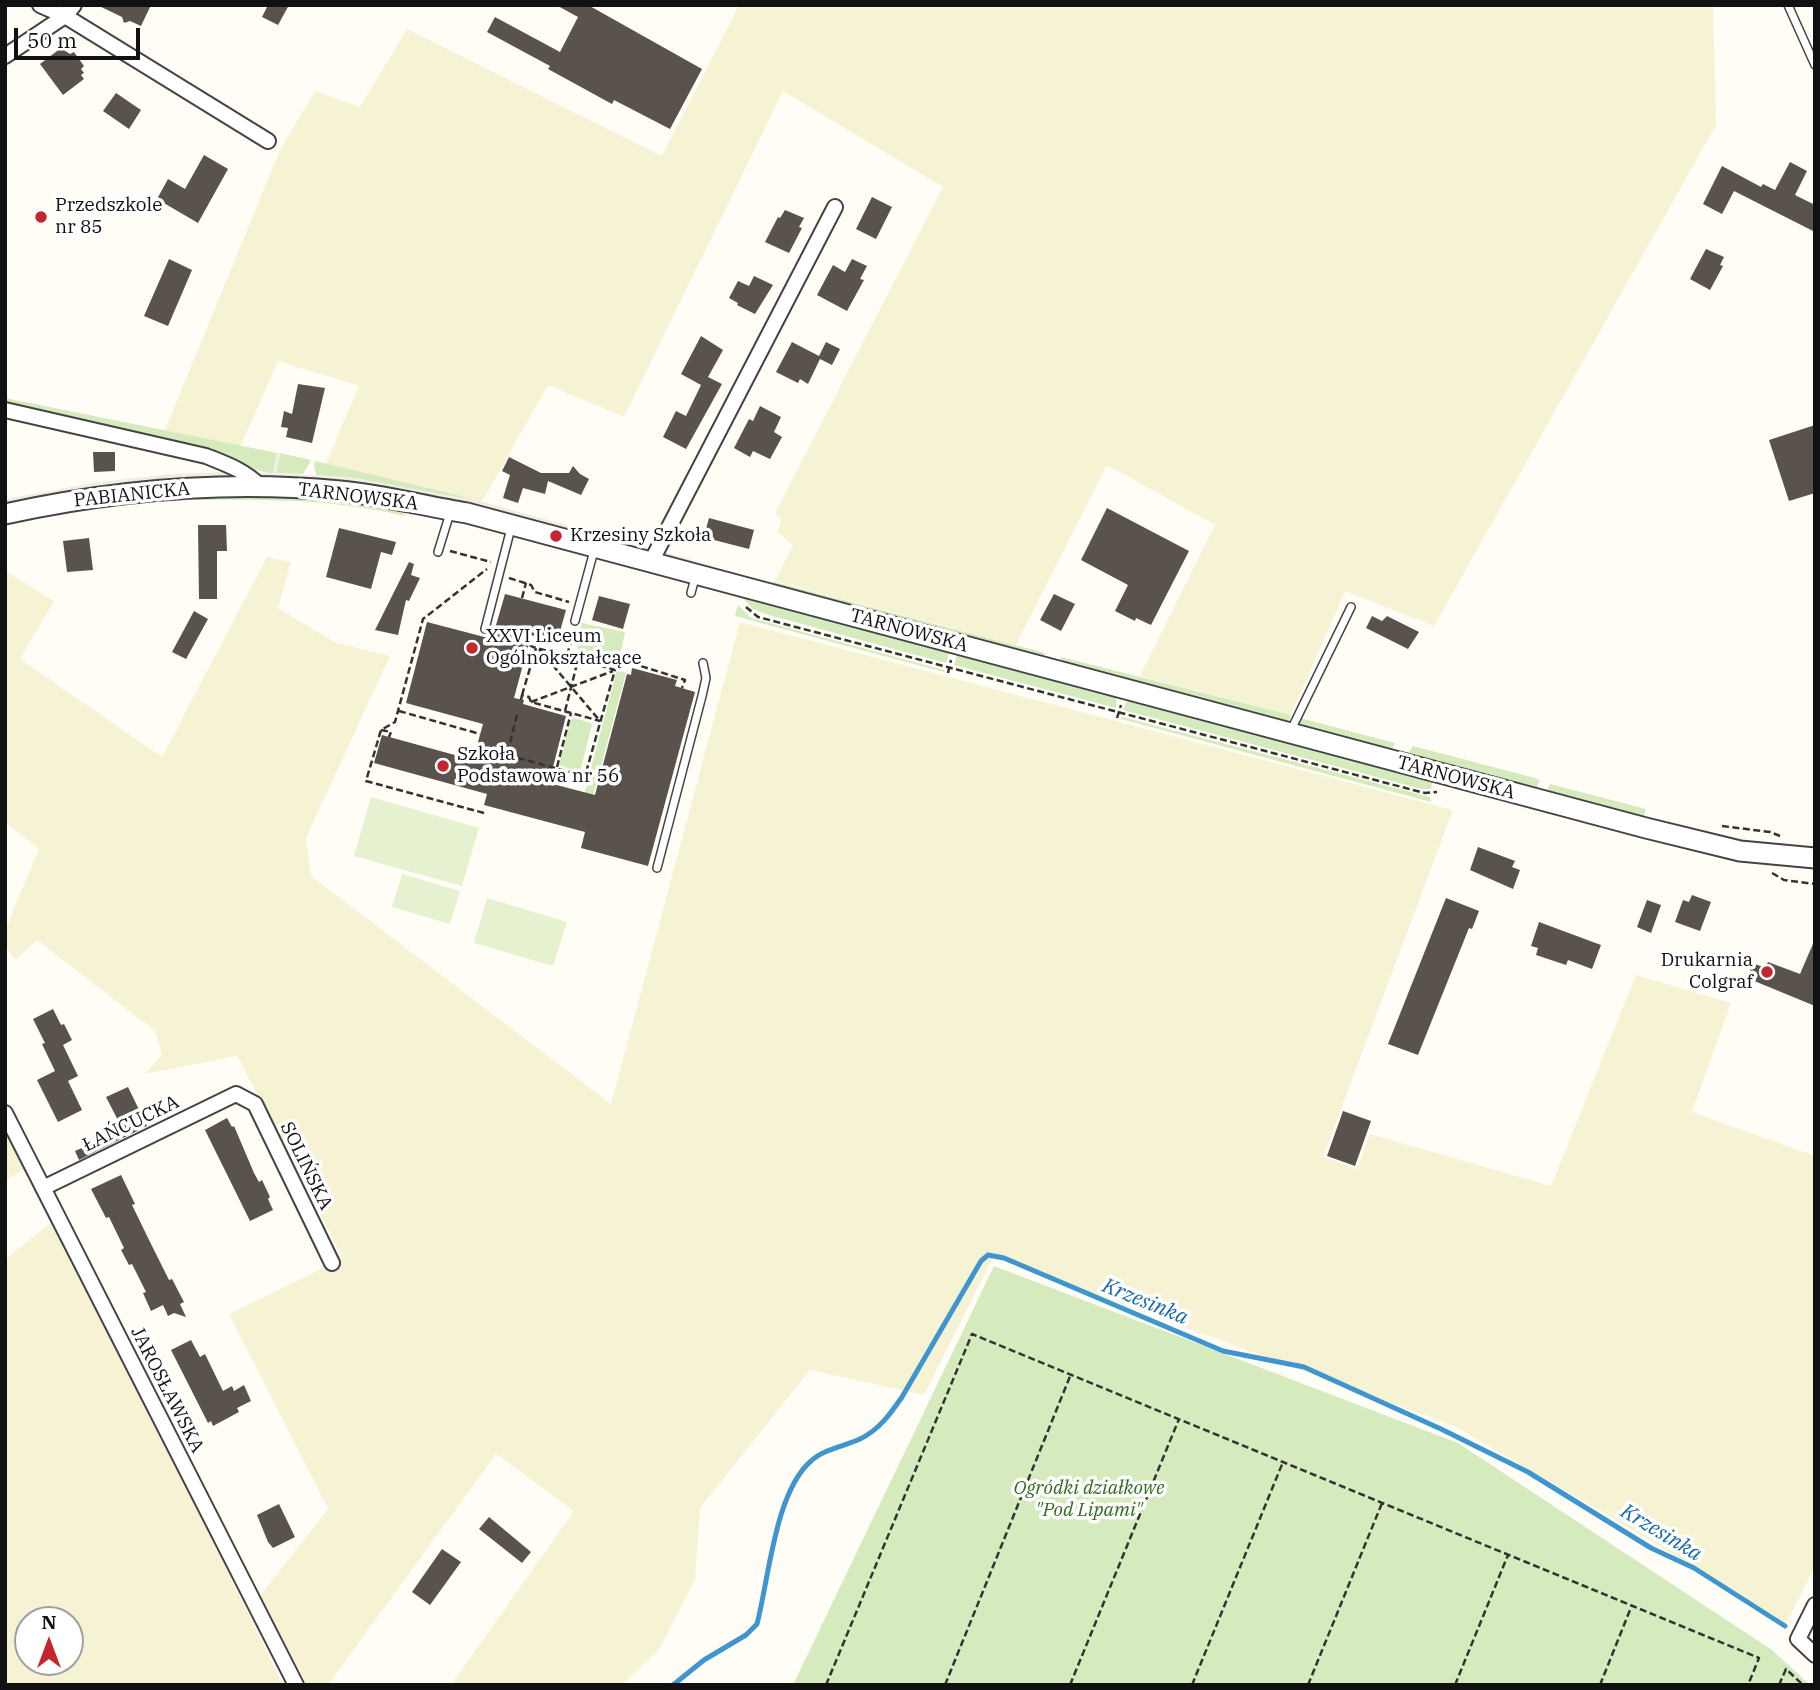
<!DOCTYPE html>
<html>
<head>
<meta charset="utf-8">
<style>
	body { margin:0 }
	#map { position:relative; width:1820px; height:1690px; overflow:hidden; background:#fffdf5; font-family:"IBM Plex Serif",serif }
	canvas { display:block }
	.frame { position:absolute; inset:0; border:7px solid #111; pointer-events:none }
	.north { position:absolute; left:14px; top:1606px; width:70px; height:70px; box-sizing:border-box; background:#fff; border:2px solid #a0a0a0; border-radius:50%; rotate:0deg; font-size:19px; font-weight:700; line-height:28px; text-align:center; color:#111 }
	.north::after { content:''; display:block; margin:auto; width:24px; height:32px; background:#c4262e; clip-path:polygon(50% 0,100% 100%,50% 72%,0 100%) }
	.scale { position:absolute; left:14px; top:28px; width:126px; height:32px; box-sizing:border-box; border:4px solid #111; border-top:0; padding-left:9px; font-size:21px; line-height:24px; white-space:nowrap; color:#111; -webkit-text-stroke:5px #fff; paint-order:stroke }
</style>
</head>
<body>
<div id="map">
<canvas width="1820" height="1690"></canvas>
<div class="frame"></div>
<div class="north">N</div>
<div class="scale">50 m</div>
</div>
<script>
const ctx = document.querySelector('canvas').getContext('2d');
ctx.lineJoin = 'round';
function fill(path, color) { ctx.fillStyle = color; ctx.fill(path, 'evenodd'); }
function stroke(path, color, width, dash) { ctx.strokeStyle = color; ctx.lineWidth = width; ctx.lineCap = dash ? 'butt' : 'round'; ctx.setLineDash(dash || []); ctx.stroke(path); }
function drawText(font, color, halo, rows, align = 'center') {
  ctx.font = font + ' "IBM Plex Serif",serif'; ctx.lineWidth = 7; ctx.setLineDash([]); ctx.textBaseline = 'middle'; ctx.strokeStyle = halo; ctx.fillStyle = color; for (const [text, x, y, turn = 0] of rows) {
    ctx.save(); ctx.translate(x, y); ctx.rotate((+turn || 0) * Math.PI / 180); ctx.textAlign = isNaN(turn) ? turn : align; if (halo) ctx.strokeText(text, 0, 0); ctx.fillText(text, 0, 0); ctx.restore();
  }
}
fill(new Path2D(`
	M739 5H1713L1716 125 1434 626 1345 591 1291 715 1140 676 1215 525 1107 465 1016 645 775 581 793 546 778 532 781 520 775 513 943 187 783 91 624 417 548 385 480 505 324 468 359 386 278 361 239 450 165 430 280 150 315 91 360 107 407 29 662 156Z
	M267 557 291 562 278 608 334 642 390 656 306 838 311 876 611 1104 740 622 1453 810 1323 1157 1357 1169 1370 1134 1551 1186 1636 975 1731 1003 1692 1112 1815 1156V1566L1786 1624 1616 1520 1454 1426 993 1257 924 1395 810 1370 700 1508 695 1580 658 1651 622 1685H451L574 1511 496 1454 328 1685H307L260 1596 328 1509 229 1314 343 1258 237 1056 144 1074 162 1055 155 1031 37 940 16 959 5 948V930L39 849 5 822V571L54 601 20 659 162 757Z
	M5 1121 28 1165 5 1182Z
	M56 1219 283 1685H5V1259ZM28 1620H70V1662H28Z`), '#f6f3d4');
fill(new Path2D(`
	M5 398 277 453 273 473C254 473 240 460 221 453L5 403Z
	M280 453 311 460 303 474 276 473Z
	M315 461 465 497V499L354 478 316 475 314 466Z
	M198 495 309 496 404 508 405 516C337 499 267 499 198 500Z
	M771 581 1045 653 1043 658 781 588Z
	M742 596 950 649 946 663 765 614 751 608Z
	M738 605 751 618 944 670V672L735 616Z
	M582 623 625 632 620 656C594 654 566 667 582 623Z
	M958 651 1114 694 1117 701 1116 708 954 665Z
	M1061 657 1291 715 1288 724 1061 663Z
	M617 670 626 673 591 804 588 802 585 791Z
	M1128 699 1429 777 1432 783 1431 789H1422L1123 710Z
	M1122 717 1430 797 1431 802 1121 719Z
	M574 718 591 723 592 725 580 772 559 765 571 720Z
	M1300 718 1395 743 1391 751 1300 727Z
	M1413 746 1535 778 1540 781 1536 790 1407 755Z
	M1550 784 1646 809 1643 819 1546 792Z
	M994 1266 1458 1443 1772 1650 1810 1685H793Z`), '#d5ebbd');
fill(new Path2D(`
	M371 797 479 828 462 886 354 856Z
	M402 874 460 891 450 924 392 907Z
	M487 898 567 922 553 966 474 943Z`), '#e6f2cf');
fill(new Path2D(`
	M277 453H280L276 473 354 478 464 498 465 497 693 560 691 565 264 479 258 473H273Z
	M229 472 233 479 5 505V499L16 497 99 482 171 474Z`), '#f1ede2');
stroke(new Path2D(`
	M673 1685 704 1660 746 1635 757 1624C769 1578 775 1492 811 1461 824 1449 845 1446 860 1439 879 1430 891 1413 902 1397L981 1261 988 1255 1004 1258 1223 1351 1304 1367 1441 1429 1528 1472 1651 1548 1694 1568 1785 1626`), '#3f96cf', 5);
fill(new Path2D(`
	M97 5H151L141 26 130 21 124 23 122 17Z
	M268 5H289L278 25 262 17Z
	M556 5H588L702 69 670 129 614 100 612 104 548 69 550 66 487 32 495 17 560 52 578 17Z
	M61 48 70 54 74 52 84 66 81 69 84 73 81 75 84 79 63 95 40 64Z
	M116 93 141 110 129 129 103 111Z
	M204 155 228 169 198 223 157 199 168 179 185 189Z
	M1790 162 1807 171 1795 195 1815 205V232L1734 191 1722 214 1703 204 1722 166 1761 187 1763 184 1775 190Z
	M872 197 892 207 876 239 856 229Z
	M785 210 804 218 799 227 802 228 789 253 765 242 778 217 780 218Z
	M1706 249 1724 257 1720 265 1723 266 1710 290 1690 279Z
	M169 259 192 270 168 326 144 316Z
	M852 259 867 266 860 279 864 280 847 311 817 295 833 265 845 272Z
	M754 276 773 285 755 314 737 305 738 303 729 298 738 281 749 286Z
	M701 336 723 350 708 377 722 384 686 449 663 437 676 411 686 416 701 385 681 374Z
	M792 342 819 356 826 342 840 349 832 365 820 359 808 384 800 379 798 383 776 372Z
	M298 384 325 388 312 443 286 437 288 428 281 427 284 411 292 414Z
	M760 406 781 417 774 432 782 437 770 459 753 451 750 457 734 448 749 419 753 421Z
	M1815 425V493L1789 501 1769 440Z
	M93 452H115V471L94 472Z
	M509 457 541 473H569L573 466 580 474 589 479 581 495 548 481 545 494 523 488 518 503 503 498 510 475 502 471Z
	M1107 508 1189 551 1151 625 1136 618 1135 621 1115 611 1128 585 1081 560Z
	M709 518 754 530 749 549 714 540V538L704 536Z
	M198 525H226L227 551H217V599H199Z
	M339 528 396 542 392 555 381 552 371 589 326 577Z
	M89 538 93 570 67 572 63 541Z
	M409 562 414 564 411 575 420 578 409 601 406 600 398 635 375 630Z
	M505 594 566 610 557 642 531 635 514 698 524 700 523 704 566 716 549 783 595 795 627 674 631 675 632 668 677 680 675 686 695 692 648 866 581 848 585 832 484 805 487 794 374 763 382 735 473 760 483 724 406 703 427 622 492 639Z
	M1054 594 1075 604 1061 631 1040 620Z
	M599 596 630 604 623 629 592 620Z
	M194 611 208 619 186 659 172 652Z
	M1372 616 1382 621 1387 616 1419 632 1408 649 1366 628Z
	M1478 847 1515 861 1512 867 1520 870 1513 889 1470 870Z
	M1692 895 1711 902 1700 931 1675 922 1683 900 1689 902Z
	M1446 898 1479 911 1472 929 1469 928 1418 1055 1388 1044Z
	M1647 900 1661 905 1651 933 1637 927Z
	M1539 922 1601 945 1592 969 1568 960 1566 965 1536 955 1538 948 1531 946Z
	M1815 939V1006L1747 978 1753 963 1765 968 1768 962 1800 974Z
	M53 1009 61 1025 64 1024 72 1040 63 1045 78 1076 68 1081 82 1110 58 1122 37 1080 55 1071 42 1044 45 1043 33 1019Z
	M128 1087 147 1126 79 1160 75 1151 123 1130 106 1097Z
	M1343 1111 1371 1121 1355 1166 1327 1156Z
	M227 1118 232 1127 234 1126 254 1173 259 1182 262 1180 270 1197 268 1199 273 1210 250 1221 205 1130Z
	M121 1175 135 1204 132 1205 151 1244 169 1280 172 1279 184 1302 180 1304 186 1317 174 1313 168 1316 163 1305 151 1311 143 1293 146 1292 132 1264 129 1265 121 1250 124 1248 109 1217 106 1218 91 1189Z
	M191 1340 200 1357 205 1354 223 1391 232 1386 234 1391 244 1385 251 1401 237 1408 239 1412 213 1426 211 1421 208 1423 171 1350Z
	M279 1504 295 1537 273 1548 268 1542 257 1515Z
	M489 1517 531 1552 522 1563 479 1529Z
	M442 1549 461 1562 430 1605 412 1592Z`), '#5a524d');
const service = new Path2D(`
	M1788 5 1815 65
	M438 552 450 513
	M691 593 696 574
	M575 621 595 547
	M485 629 511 528
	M1291 730 1351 607
	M657 868 702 696 706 678 703 663`);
const minor = new Path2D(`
	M40 5 65 16 268 141
	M5 56 65 16 74 5
	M5 410 206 456C226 464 244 470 260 486
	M651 562 835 207
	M5 1113 296 1685
	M43 1188 236 1094 255 1104 332 1263
	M1815 1605 1798 1639 1815 1655`);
const tertiary = new Path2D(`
	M5 514C115 490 228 480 340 491 383 495 424 506 467 513L1646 828 1740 851 1815 858`);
stroke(service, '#444', 10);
stroke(minor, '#444', 18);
stroke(tertiary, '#444', 23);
stroke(new Path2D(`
	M450 551 491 562
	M509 578 531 585 535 592 569 602
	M522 598 526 583
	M746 607 758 617 1413 790 1425 793 1437 792
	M520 640 533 647 588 662 600 660H622L685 680 682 688
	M539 649 600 721
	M567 655 574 631
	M948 673 951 660
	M522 695 536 648
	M521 700 522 695 529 697 531 702 600 721
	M531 702 613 671
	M399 711 480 734
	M565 711 578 660
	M517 715 507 755 585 776 615 670 588 662
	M1117 718 1121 705
	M381 730 391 732 389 737
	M557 767 571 713
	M484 813 366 781 381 730 395 722 423 619 487 569
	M1722 826 1770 832 1780 836
	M1772 873 1784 880 1815 884
	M826 1685 972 1334 1759 1658 1748 1685
	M945 1685 1071 1374
	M1070 1685 1179 1419
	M1192 1685 1283 1462
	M1308 1685 1382 1503
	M1455 1685 1508 1555
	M1600 1685 1632 1605
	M1779 1685 1786 1669 1803 1685`), '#333', 2.5, [7, 3.5]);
stroke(service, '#fff', 7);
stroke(minor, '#fff', 14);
stroke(tertiary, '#fff', 19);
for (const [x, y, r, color] of [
	[41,217,7,"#c4262e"],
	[556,536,7,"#c4262e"],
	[472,648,7,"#c4262e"],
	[443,766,7,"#c4262e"],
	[1767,972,7,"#c4262e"]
]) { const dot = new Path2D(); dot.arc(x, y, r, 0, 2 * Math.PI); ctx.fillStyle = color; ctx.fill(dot); stroke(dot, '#fff', 2.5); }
drawText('19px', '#111', '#fff', [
	["Przedszkole",55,206],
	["nr 85",55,228],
	["Krzesiny Szkoła",570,536],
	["XXVI Liceum",486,637],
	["Ogólnokształcące",486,659],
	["Szkoła",457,755],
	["Podstawowa nr 56",457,777],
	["Drukarnia",1753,961,"right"],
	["Colgraf",1753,983,"right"]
], 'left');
drawText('19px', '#111', '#fff', [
	["PABIANICKA",132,495,-6],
	["TARNOWSKA",358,497,7],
	["TARNOWSKA",909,631,15],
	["TARNOWSKA",1456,778,15],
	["ŁAŃCUCKA",131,1124,-26],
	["SOLIŃSKA",306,1166,64],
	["JAROSŁAWSKA",167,1390,63]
]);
drawText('italic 19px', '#2f6b1f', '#fff', [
	["Ogródki działkowe",1089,1489],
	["\"Pod Lipami\"",1089,1511]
]);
drawText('italic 21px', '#1768a6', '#fff', [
	["Krzesinka",1145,1302,22],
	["Krzesinka",1661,1533,31]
]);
</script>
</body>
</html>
